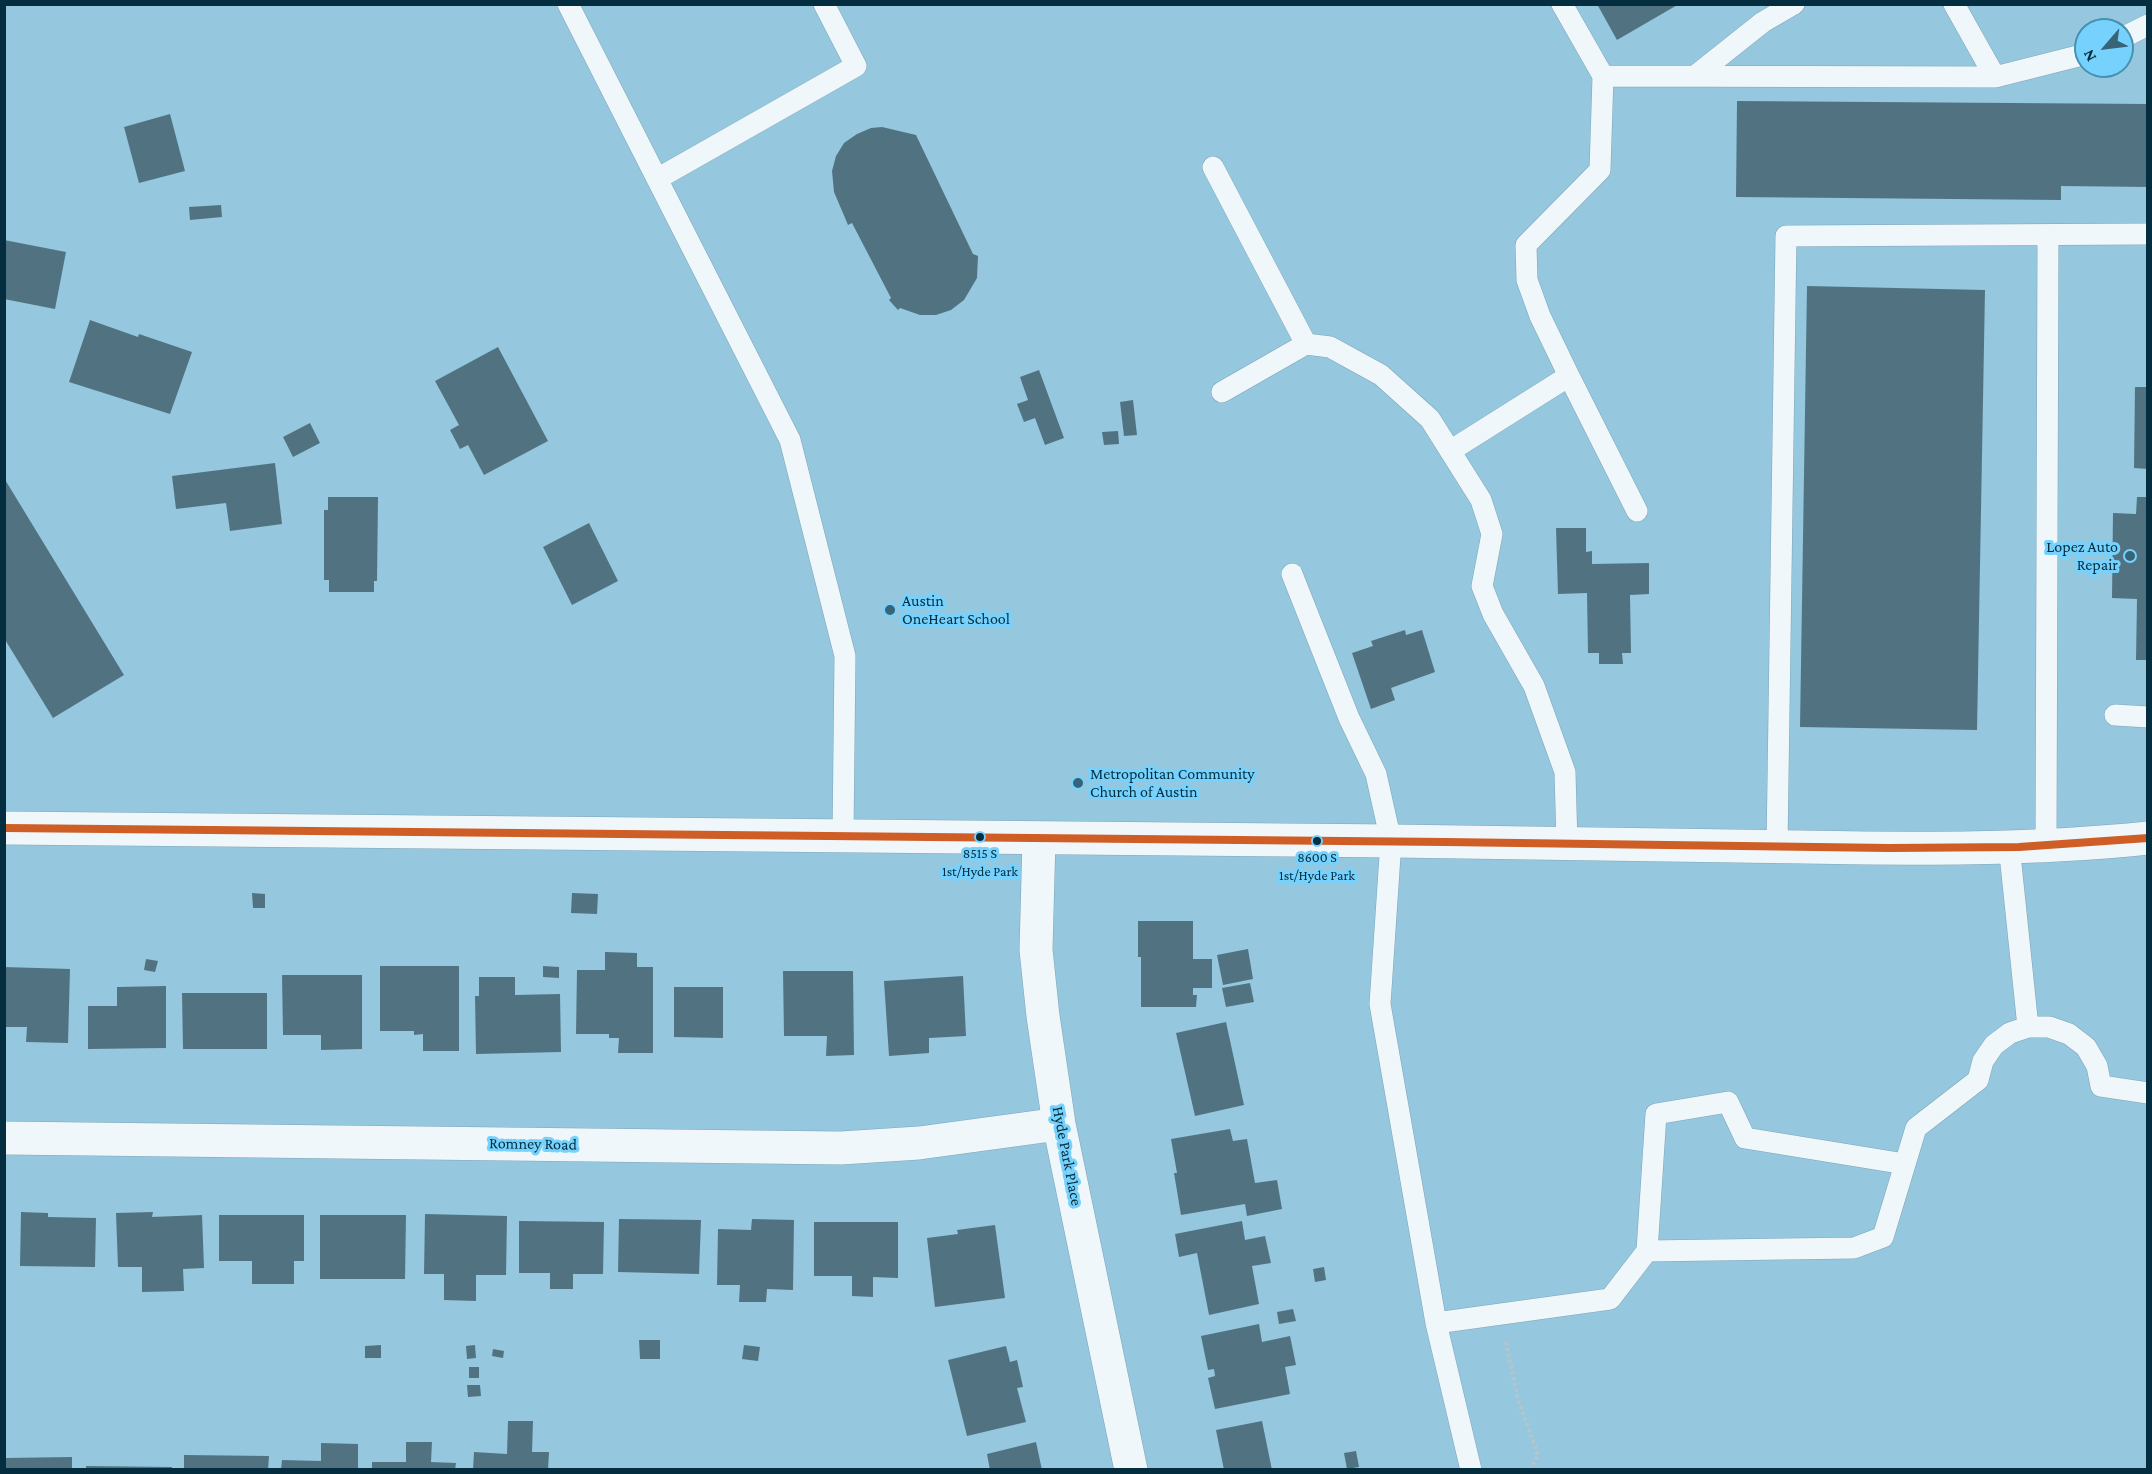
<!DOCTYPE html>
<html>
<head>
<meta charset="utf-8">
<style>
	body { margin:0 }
	#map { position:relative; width:2152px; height:1474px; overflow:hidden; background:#95c7de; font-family:"Crimson Pro",serif }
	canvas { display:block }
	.frame { position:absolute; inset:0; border:6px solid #042e3f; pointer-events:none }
	.north { position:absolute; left:2074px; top:18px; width:60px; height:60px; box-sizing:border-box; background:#76d2fd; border:2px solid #4890b1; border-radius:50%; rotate:242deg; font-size:16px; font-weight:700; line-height:24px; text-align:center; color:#042e3f }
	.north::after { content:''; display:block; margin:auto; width:21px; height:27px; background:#376477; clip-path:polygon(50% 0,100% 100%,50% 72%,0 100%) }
</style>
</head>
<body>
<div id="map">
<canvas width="2152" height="1474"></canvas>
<div class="frame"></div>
<div class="north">N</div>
</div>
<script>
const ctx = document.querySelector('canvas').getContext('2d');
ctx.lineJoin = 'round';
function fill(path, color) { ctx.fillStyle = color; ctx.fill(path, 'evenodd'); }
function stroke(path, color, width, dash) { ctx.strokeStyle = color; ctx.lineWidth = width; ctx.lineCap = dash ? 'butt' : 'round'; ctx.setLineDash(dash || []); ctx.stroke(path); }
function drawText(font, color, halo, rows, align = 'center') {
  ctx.font = font + ' "Crimson Pro",serif'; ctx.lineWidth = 6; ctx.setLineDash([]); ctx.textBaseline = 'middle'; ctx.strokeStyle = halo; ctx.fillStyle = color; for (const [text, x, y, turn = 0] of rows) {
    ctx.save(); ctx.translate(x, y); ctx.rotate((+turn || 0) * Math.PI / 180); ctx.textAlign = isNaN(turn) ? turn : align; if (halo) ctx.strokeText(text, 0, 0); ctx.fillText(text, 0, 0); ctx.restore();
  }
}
fill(new Path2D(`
	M1597 4H1679L1617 40Z
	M1737 101 2148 104V187L2061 186V200L1736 197Z
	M170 114 185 171 139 183 124 127Z
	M882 127 916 135 973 254 978 256 977 278 964 300 951 310 936 315H920L900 308 898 310 889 300 891 298 852 223 848 225 834 192 832 171 836 156 844 143 857 134 871 128Z
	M221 205 222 217 190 220 189 207Z
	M4 240 66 252 55 309 4 299Z
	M1807 286 1985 290 1977 730 1800 727Z
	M90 320 138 337 139 334 192 352 170 414 69 382Z
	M498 347 548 441 484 475 468 445 460 449 450 430 459 425 435 381Z
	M1039 370 1064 438 1045 445 1035 418 1024 422 1017 404 1028 400 1020 377Z
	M2135 387H2148V469L2134 468Z
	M1133 400 1137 435 1124 436 1120 402Z
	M310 423 320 443 293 457 283 437Z
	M1118 431 1119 444 1104 445 1102 432Z
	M275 463 282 524 230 531 226 503 176 509 172 476Z
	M4 478 124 675 53 718 4 638Z
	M328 497H378L377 581H374V592H329V580H324V510H328Z
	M2137 497H2148V660H2136L2137 599 2112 598 2113 513 2136 514Z
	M589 523 618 581 572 605 543 547Z
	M1556 528H1586V552L1592 551V564L1649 563V594L1630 595 1631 653H1622L1623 664H1599V653H1588L1587 593 1558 594Z
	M1405 630 1406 635 1422 630 1435 672 1391 688 1395 700 1371 709 1352 653 1373 646 1371 641Z
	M252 893 265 894V908H253Z
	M572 893 598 894 597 914 571 913Z
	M1138 921H1193V959H1212V988H1193V995H1197L1196 1007H1141V957H1138Z
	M1248 949 1253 979 1223 985 1217 955Z
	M605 952 637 953V967H653V1053H618L619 1038H609V1034H576L577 970H605Z
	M146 959 158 961 155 972 144 970Z
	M380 966H459V1051H423V1034L414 1035V1031H380Z
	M543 966 559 967V978L543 977Z
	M4 967 70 969 68 1043 26 1042 27 1027H4Z
	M783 971H853L854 1055 826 1056 827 1036H784Z
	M282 975H362V1049L321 1050V1035H283Z
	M963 976 966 1036 929 1038V1053L889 1056 884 981Z
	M479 977H515V995L560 994 561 1052 476 1054 475 996H479Z
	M1250 983 1254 1002 1226 1007 1222 988Z
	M166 986V1048L88 1049V1006H117V987Z
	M674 987H723V1038L674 1037Z
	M182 993H267V1049H183Z
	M1226 1022 1244 1105 1195 1116 1176 1033Z
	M1230 1129 1233 1141 1247 1139 1255 1183 1277 1180 1282 1209 1247 1216 1245 1204 1181 1215 1174 1173H1177L1171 1139Z
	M21 1212 48 1213V1217L96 1218 95 1267 20 1266Z
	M153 1212 152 1217 202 1215 204 1268 183 1269 184 1291 142 1292V1267H118L116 1213Z
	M425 1214 507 1216 506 1275H476V1301L444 1300V1274H424Z
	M219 1215H304V1261H294V1284H252V1261H219Z
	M320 1215H406L405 1279H320Z
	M619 1219 701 1220 699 1274 618 1272Z
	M752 1219 794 1220 793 1290 767 1289 766 1302H739L740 1285H717L718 1229 751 1230Z
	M519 1221 604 1222 603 1274H573V1289H550V1273H519Z
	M1242 1221 1245 1240 1265 1236 1271 1263 1252 1266 1259 1304 1209 1315 1197 1253 1179 1257 1175 1234Z
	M814 1222H898V1278L873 1277V1297L852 1296V1276H814Z
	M995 1225 1005 1298 935 1307 927 1238 958 1234 957 1230Z
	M1324 1267 1326 1280 1315 1282 1313 1269Z
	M1293 1309 1296 1321 1279 1324 1277 1312Z
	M1259 1324 1262 1342 1290 1336 1296 1365 1285 1367 1290 1394 1215 1409 1208 1378 1215 1376 1214 1369 1208 1370 1201 1336Z
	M639 1340H660V1359H640Z
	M381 1345V1358H365V1346Z
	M475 1345 476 1358 467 1359 466 1346Z
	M744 1345 760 1347 758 1361 742 1359Z
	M1006 1346 1010 1362 1017 1360 1023 1387 1017 1388 1026 1422 967 1436 948 1360Z
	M493 1349 504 1351 503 1358 492 1356Z
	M469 1367H479V1378H469Z
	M467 1385H480L481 1396 468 1397Z
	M508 1421H533L532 1452H549L548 1470H473L474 1452 507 1454Z
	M1262 1421 1272 1470H1224L1216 1430Z
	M406 1442H432L431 1462 456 1463 455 1470H372V1462H406Z
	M1036 1442 1042 1470H990L987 1454Z
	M321 1443 358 1444V1470H281L282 1460 321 1461Z
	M1356 1451 1359 1467 1347 1469 1344 1453Z
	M184 1455 269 1456 268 1470H184Z
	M72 1457V1470H5V1458Z
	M86 1466 172 1467V1470H86Z`), '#517381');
const lane = new Path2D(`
	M568 4 790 440 845 656 843 835
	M1562 4 1603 76 1995 77 2086 54
	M1954 4 1995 77
	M2122 38 2148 25
	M1695 76 1763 22 1794 4
	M1213 167 1306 344
	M657 179 856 66 824 4
	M1569 376 1540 316 1527 280 1526 245 1600 170 1603 76
	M1222 392 1306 344 1330 347 1381 375 1430 419 1481 500 1492 534 1482 586 1493 614 1534 686 1565 772 1567 844
	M1450 451 1569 376 1637 511
	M1292 574 1349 718 1376 774 1391 841 1380 1004 1436 1323
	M2115 715 2148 717
	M2009 845 2028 1027
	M2046 845 2048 235
	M1777 847 1786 236 2148 234
	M1647 1251 1656 1114 1728 1102 1745 1138 1905 1164
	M1471 1470 1436 1323 1610 1299 1647 1251 1854 1248 1883 1237 1916 1128 1978 1080 1983 1061 1994 1045 2010 1033 2028 1027H2049L2069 1034 2086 1047 2097 1066 2101 1086 2148 1093`);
const street = new Path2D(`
	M1039 839 1036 950 1043 1016 1059 1124 1131 1470
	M4 1138 841 1148 919 1143 1059 1124`);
const secondary = new Path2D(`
	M4 828C468 832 931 837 1394 841 1530 842 1667 846 1803 847 1917 849 2034 850 2148 838`);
stroke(lane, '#7da5b8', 22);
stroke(street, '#7da5b8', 34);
stroke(secondary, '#7da5b8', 34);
stroke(new Path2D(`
	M1506 1342 1518 1399 1538 1455 1530 1470`), '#b6c5cc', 4, [3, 3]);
stroke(lane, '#eff7fa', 21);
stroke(street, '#eff7fa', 33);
stroke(secondary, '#eff7fa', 33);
stroke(new Path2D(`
	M4 828 1445 842 1889 848 2019 847 2148 838`), '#ce5d26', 8);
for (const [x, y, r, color] of [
	[2130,556,6,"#376477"],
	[890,610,6,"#376477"],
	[1078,783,6,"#376477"],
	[980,837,5,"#042e3f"],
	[1317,841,5,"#042e3f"]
]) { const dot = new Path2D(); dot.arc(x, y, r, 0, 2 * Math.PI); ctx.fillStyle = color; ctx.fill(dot); stroke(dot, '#76d2fd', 2); }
drawText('14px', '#042e3f', '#76d2fd', [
	["8515 S",980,854],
	["1st/Hyde Park",980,872],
	["8600 S",1317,858],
	["1st/Hyde Park",1317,876]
]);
drawText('16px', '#042e3f', '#76d2fd', [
	["Lopez Auto",2118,547,"right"],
	["Repair",2118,565,"right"],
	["Austin",902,601],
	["OneHeart School",902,619],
	["Metropolitan Community",1090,774],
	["Church of Austin",1090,792]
], 'left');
drawText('16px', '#042e3f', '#76d2fd', [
	["Romney Road",533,1144,1],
	["Hyde Park Place",1067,1156,79]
]);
</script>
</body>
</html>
